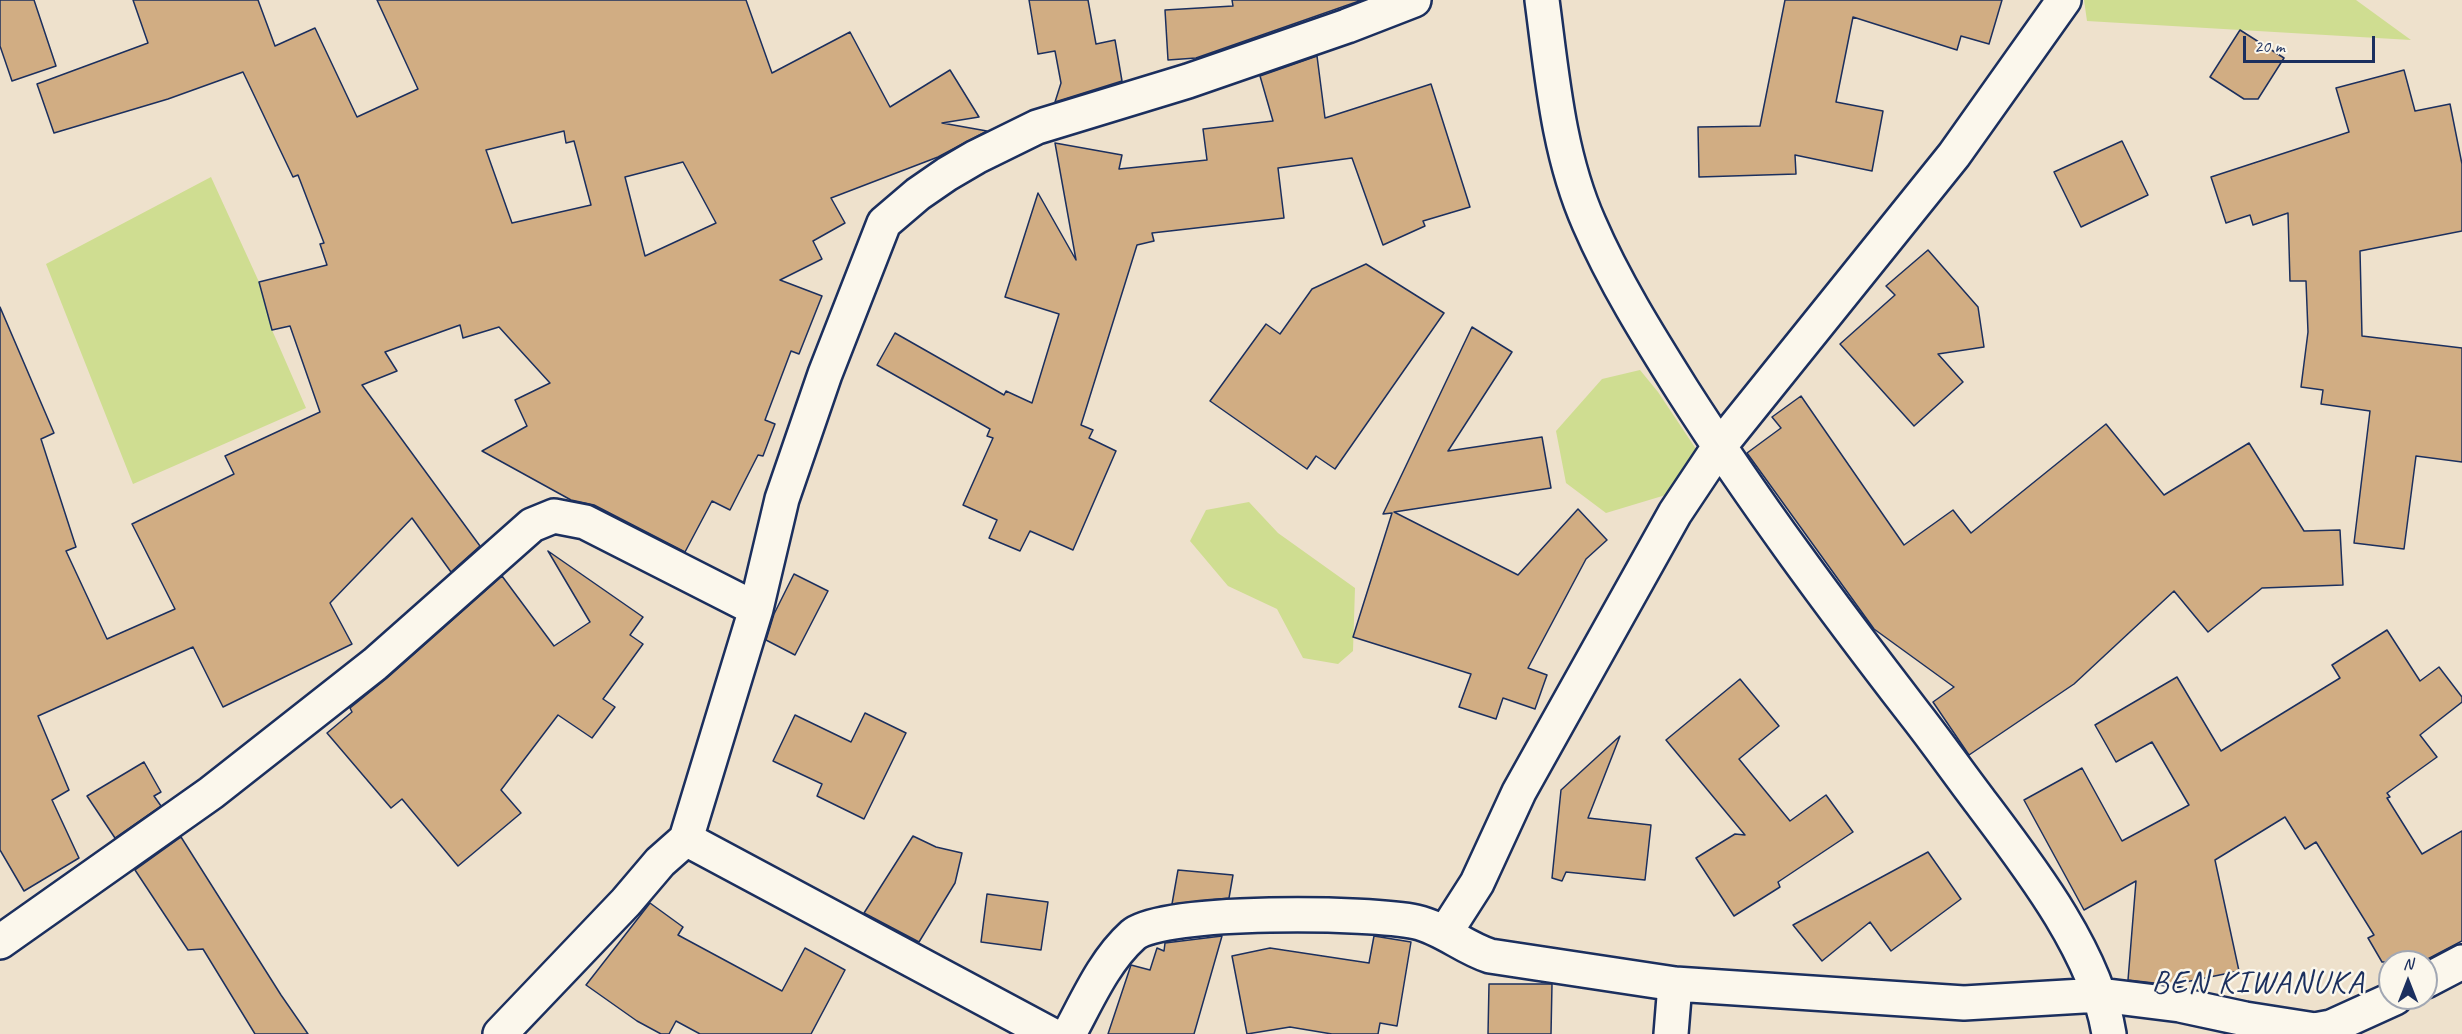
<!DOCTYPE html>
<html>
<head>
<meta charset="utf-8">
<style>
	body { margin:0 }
	#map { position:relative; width:2462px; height:1034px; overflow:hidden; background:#eee1cc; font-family:Caveat,sans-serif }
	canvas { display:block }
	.north { position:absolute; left:2378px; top:950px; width:60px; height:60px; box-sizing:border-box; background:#fbf7ec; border:2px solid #a1a7b3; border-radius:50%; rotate:0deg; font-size:16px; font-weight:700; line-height:24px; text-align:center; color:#1b2f5e }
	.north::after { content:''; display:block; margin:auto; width:21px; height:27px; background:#1b2f5e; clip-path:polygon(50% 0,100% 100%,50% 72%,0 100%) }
	.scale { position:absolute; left:2243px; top:36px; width:132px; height:27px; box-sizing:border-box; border:3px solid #1b2f5e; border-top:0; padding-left:8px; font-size:18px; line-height:21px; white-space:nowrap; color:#1b2f5e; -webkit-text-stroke:4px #fbf7ec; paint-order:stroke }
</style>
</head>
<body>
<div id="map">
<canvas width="2462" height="1034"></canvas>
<div class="north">N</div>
<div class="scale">20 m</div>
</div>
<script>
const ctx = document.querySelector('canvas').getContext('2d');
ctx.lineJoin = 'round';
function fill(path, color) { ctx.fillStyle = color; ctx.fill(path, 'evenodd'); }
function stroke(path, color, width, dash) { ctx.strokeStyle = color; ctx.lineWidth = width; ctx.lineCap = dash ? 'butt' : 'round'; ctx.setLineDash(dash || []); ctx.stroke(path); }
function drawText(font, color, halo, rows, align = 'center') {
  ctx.font = font + ' Caveat,sans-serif'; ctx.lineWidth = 5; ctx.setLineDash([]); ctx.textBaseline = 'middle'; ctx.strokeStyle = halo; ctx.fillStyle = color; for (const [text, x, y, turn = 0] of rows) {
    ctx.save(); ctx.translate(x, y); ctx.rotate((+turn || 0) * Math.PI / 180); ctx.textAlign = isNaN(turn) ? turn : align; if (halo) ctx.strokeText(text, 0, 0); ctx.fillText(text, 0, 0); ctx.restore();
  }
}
fill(new Path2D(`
	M2084 0H2356L2411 40 2087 21Z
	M211 177 259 282 272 330 306 408 133 484 46 264Z
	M1640 370 1658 392 1702 458 1669 494 1606 513 1566 483 1556 431 1602 379Z
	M1249 502 1278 533 1355 588 1353 651 1338 664 1303 658 1277 609 1228 586 1190 541 1206 510Z`), '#cfdd91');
const building = new Path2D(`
	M0 0H34L56 66 12 81 0 46Z
	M133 0H258L275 46 315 28 357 117 418 89 377 0H746L772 73 850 32 890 107 950 70 979 117 942 123 987 131 938 157 831 198 845 223 813 241 822 259 780 280 822 296 799 354 791 351 765 420 775 424 763 456 758 455 730 510 712 501 685 552 594 505 571 500 482 451 527 426 515 400 550 383 499 327 463 338 460 325 385 352 397 371 362 385 480 546 451 572 412 518 330 603 352 644 223 707 193 647 38 716 69 790 52 800 79 858 24 891 0 850V307L54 433 41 439 76 547 66 551 107 639 175 609 132 524 234 474 225 456 320 412 290 326 272 330 259 282 327 265 320 244 324 243 298 175 293 177 243 72 168 99 54 133 37 84 148 43ZM564 131 566 143 574 141 591 205 512 223 486 150ZM683 162 716 223 645 256 625 177Z
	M1029 0H1088L1096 44 1115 40 1122 81 1055 102 1061 83 1055 51 1038 54Z
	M1232 0H1362L1196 58 1168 60 1165 10 1233 6Z
	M1785 0H2002L1989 44 1961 36 1957 50 1853 17 1836 102 1883 111 1872 171 1795 155 1796 174 1699 177 1698 127 1760 126Z
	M2240 30 2284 58 2258 99H2244L2210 77Z
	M1317 56 1325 118 1431 84 1470 207 1423 221 1425 226 1383 245 1352 158 1278 168 1284 218 1152 233 1154 241 1137 245 1081 425 1093 430 1089 438 1116 451 1073 550 1030 531 1020 551 989 538 997 520 963 505 993 438 987 436 990 429 877 365 895 333 1004 395 1006 391 1032 403 1059 314 1005 297 1038 193 1076 260 1055 143 1122 155 1119 169 1207 160 1203 129 1273 121 1260 76Z
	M2404 70 2415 111 2450 104 2462 164V231L2360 251 2362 336 2462 348V462L2416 456 2404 549 2354 543 2370 411 2321 404 2323 390 2301 387 2308 332 2306 281H2290L2288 213 2253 225 2250 215 2226 223 2211 177 2349 132 2336 88Z
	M2122 141 2148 195 2081 227 2054 172Z
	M1928 250 1978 307 1984 347 1938 354 1963 382 1914 426 1840 344 1895 295 1886 286Z
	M1366 264 1444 313 1335 469 1316 456 1307 469 1210 401 1266 324 1280 334 1312 289Z
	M1472 327 1512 352 1448 451 1542 437 1551 488 1394 512 1518 575 1578 509 1607 540 1586 559 1528 668 1547 675 1535 709 1503 698 1496 719 1459 707 1471 674 1353 637 1392 513 1383 514Z
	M1801 396 1904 545 1953 510 1971 533 2106 424 2164 495 2249 443 2304 531 2340 530 2343 585 2262 588 2208 632 2174 591 2074 684 1969 755 1933 702 1954 687 1874 629 1747 453 1781 428 1772 417Z
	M548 551 643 617 630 635 643 644 603 699 615 707 592 738 558 715 501 790 521 813 458 866 402 799 391 808 327 733 352 712 350 708 387 678 502 576 554 646 590 622Z
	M794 574 828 591 795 655 766 640 774 614Z
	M2387 630 2420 681 2439 667 2462 697V702L2420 735 2437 757 2387 793 2390 797 2387 798 2422 854 2462 831V941L2422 962H2382L2368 938 2374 935 2316 842 2305 849 2285 817 2215 860 2239 971 2171 985 2128 980 2136 881 2084 910 2024 800 2082 768 2122 841 2189 805 2152 742 2116 762 2095 725 2177 677 2221 751 2340 678 2332 665Z
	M1740 679 1779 726 1739 759 1790 821 1826 795 1853 832 1778 882 1780 887 1734 916 1696 858 1735 834 1745 835 1666 740Z
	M865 713 906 733 864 819 817 796 822 784 773 761 795 715 851 742Z
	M1620 736 1588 818 1651 825 1645 880 1566 872 1562 881 1552 878 1561 790Z
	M144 762 161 792 154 796 161 806 115 838 87 796Z
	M913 836 936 847 962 853 955 883 919 942 864 913Z
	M181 837 281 995 308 1034H255L203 949 188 950 135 870Z
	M1928 852 1961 899 1891 951 1870 922 1822 961 1793 925Z
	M1178 870 1233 875 1229 898 1172 904Z
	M987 894 1048 902 1041 950 981 942Z
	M650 903 683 927 678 935 782 991 805 948 845 970 811 1034H700L676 1021 669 1034H661L637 1021 586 985Z
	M1222 936 1194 1034H1108L1131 965 1150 970 1157 948 1164 951 1165 943Z
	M1374 936 1411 942 1397 1026 1380 1023 1378 1034H1332L1290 1027 1247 1034 1232 956 1270 948 1369 963Z
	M1489 984H1552L1551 1034H1488Z`);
fill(building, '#d1ad83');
stroke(building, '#1b2f5e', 1.5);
const street = new Path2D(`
	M1542 0C1552 75 1558 153 1589 223 1614 281 1649 337 1683 391 1754 502 1833 608 1914 713 1936 741 1957 771 1979 800 2028 865 2096 952 2109 1034
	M686 839 1050 1034
	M1445 933 1477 883 1519 792 1675 513 1719 447 1954 155 2064 0
	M0 942 211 793 375 664 532 525 554 516 585 522 756 609
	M2426 981 2462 962
	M500 1034 626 902 660 862 686 839 756 609 782 499 825 374 884 223 918 194 947 174 976 157 1037 127 1188 81 1347 26 1414 0
	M1069 1034C1087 1001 1104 961 1133 935 1162 909 1374 912 1416 922 1443 928 1464 948 1490 956L1675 984 1964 1003 2100 995 2180 1005 2245 1019 2315 1030 2331 1027 2395 998
	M1671 1034 1675 984`);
stroke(street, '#1b2f5e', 38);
stroke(street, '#fbf7ec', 33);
ctx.letterSpacing = '1.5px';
drawText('32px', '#1b2f5e', '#fbf7ec', [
	["BEN KIWANUKA",2258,984]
]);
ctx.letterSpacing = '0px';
</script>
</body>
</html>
